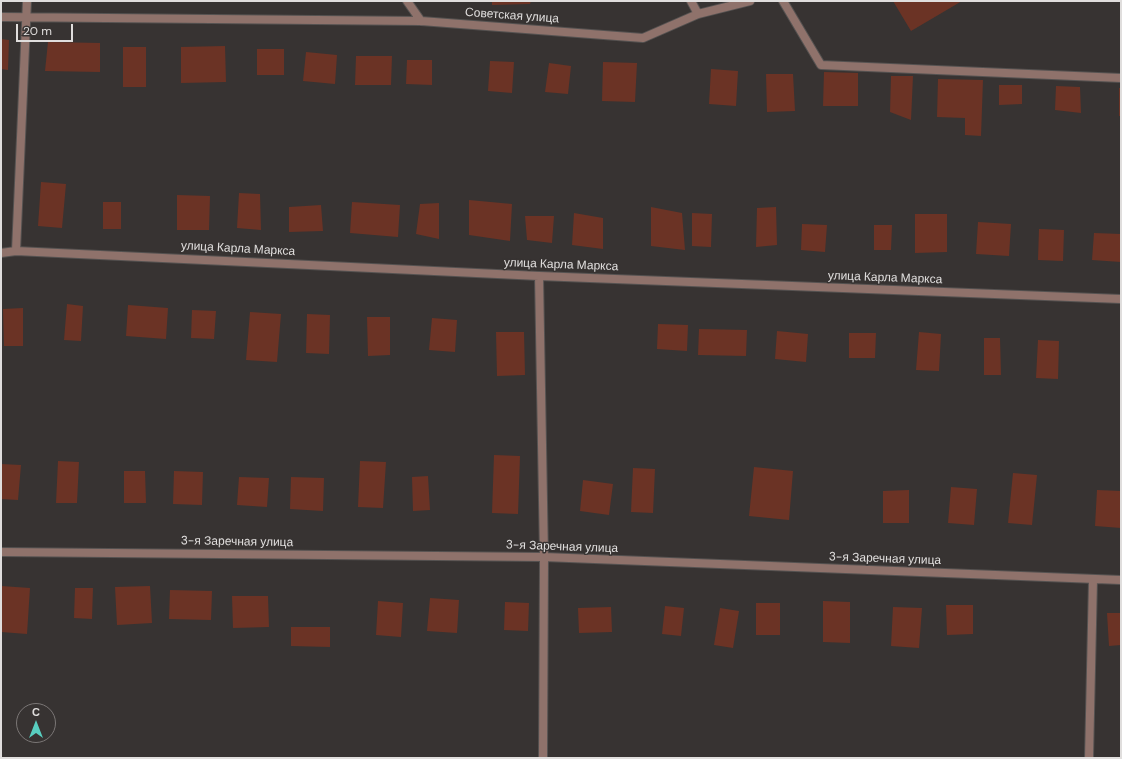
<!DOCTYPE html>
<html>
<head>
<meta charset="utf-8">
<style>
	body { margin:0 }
	#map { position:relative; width:1122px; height:759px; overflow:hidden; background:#373332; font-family:"DM Sans",sans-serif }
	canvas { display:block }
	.frame { position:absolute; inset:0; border:2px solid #e0dedd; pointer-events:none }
	.north { position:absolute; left:16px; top:703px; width:40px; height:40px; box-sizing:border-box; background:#373332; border:1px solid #7b7776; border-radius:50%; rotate:0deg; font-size:11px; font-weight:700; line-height:16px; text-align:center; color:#e0dedd }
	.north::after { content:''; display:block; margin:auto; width:14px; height:18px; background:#58cec0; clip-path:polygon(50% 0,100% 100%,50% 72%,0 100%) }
	.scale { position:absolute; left:16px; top:24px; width:57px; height:18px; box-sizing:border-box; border:2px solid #e0dedd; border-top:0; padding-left:5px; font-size:12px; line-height:14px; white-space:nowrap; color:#e0dedd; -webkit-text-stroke:3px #373332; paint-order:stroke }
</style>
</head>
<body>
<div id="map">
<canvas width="1122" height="759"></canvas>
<div class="frame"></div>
<div class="north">С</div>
<div class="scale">20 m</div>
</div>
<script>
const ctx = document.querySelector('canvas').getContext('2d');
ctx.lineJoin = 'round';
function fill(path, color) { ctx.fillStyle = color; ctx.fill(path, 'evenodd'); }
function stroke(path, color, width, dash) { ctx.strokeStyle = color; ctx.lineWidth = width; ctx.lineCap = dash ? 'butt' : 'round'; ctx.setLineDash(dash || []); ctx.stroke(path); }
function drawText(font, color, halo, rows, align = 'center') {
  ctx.font = font + ' "DM Sans",sans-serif'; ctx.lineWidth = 3; ctx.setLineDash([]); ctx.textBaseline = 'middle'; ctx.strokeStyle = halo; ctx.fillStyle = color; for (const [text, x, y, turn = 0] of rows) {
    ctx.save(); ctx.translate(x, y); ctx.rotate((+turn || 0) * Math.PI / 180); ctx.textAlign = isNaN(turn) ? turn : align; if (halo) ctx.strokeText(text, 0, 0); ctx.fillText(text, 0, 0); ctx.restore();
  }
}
fill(new Path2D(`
	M492 1H531L530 4 492 5Z
	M893 1H962L911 31Z
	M1 39 9 40 8 70 1 69Z
	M48 42 100 43V72L45 71Z
	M225 46 226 82 181 83V47Z
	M123 47H146V87H123Z
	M257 49H284V75H257Z
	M306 52 337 55 335 84 303 81Z
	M356 56H392L391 85H355Z
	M407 60H432V85L406 84Z
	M490 61 514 62 512 93 488 91Z
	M603 62 637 63 635 102 602 101Z
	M549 63 571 66 568 94 545 92Z
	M711 69 738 71 736 106 709 104Z
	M824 72 858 73V106H823Z
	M766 74H793L795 111 767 112Z
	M891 76H913L911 120 890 112Z
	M938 79 983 80 981 136 965 135V118L937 117Z
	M999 85H1022V104L999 105Z
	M1056 86 1080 87 1081 113 1055 110Z
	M1119 88H1121V116H1119Z
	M41 182 66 184 62 228 38 226Z
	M239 193 260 194 261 230 237 228Z
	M177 195 210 196 209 230H177Z
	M469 200 512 204 510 241 469 235Z
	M103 202H121V229H103Z
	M352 202 400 205 398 237 350 233Z
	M439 203V239L416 234 420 204Z
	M321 205 323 231 289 232V207Z
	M651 207 682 213 685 250 651 246Z
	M776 207 777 245 756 247 757 208Z
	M574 213 603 218V249L572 245Z
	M692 213 712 214 711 247 692 246Z
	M915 214H947V252L915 253Z
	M525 216H554L552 243 527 240Z
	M978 222 1011 224 1009 256 976 254Z
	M802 224 827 225 825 252 801 250Z
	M874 225H892L891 250H874Z
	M1039 229 1064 230 1063 261 1038 260Z
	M1094 233 1121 234V262L1092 260Z
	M67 304 83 306 81 341 64 340Z
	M128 305 168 308 166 339 126 336Z
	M23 308V346H4L3 309Z
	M192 310 216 311 214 339 191 338Z
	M250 312 281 314 277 362 246 360Z
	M307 314 330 315 329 354 306 353Z
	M367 317H390V355L368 356Z
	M432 318 457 320 455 352 429 350Z
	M658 324 688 325 687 351 657 349Z
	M699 329 747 330 746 356 698 355Z
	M777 331 808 334 806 362 775 359Z
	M496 332H524L525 375 497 376Z
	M919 332 941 334 939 371 916 370Z
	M849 333H876L875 358H849Z
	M984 338H1000L1001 375H984Z
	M1038 340 1059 341 1058 379 1036 378Z
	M494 455 520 456 518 514 492 513Z
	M58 461 79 462 77 503H56Z
	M360 461 386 462 383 508 358 507Z
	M1 464 21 465 18 500 1 499Z
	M754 467 793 471 789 520 749 516Z
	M633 468 655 469 653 513 631 512Z
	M124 471H145L146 503H124Z
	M174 471 203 472 202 505 173 504Z
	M1013 473 1037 475 1032 525 1008 523Z
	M428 476 430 510 413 511 412 477Z
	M239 477 269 478 267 507 237 505Z
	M291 477 324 478 323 511 290 509Z
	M583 480 613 484 609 515 580 511Z
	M951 487 977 489 974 525 948 523Z
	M909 490V523H883V491Z
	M1097 490 1121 491V528L1095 526Z
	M1 586 30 588 27 634 1 632Z
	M150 586 152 623 117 625 115 587Z
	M75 588H93L92 619 74 618Z
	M170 590 212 591 211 620 169 619Z
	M232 596H268L269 627 233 628Z
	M430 598 459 600 457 633 427 631Z
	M378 601 403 603 401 637 376 635Z
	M823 601 850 602V643L823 642Z
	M505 602 529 603 528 631 504 630Z
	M756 603H780V635H756Z
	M946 605H973V634L947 635Z
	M665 606 684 608 681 636 662 634Z
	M611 607 612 632 579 633 578 608Z
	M893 607 922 608 919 648 891 646Z
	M720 608 739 611 733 648 714 645Z
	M1107 613H1121V645L1109 646Z
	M291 627H330V647L291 646Z`), '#6b3325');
const street = new Path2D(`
	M407 1 421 21
	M691 1 698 14
	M783 1 821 65 1121 78
	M1 17 421 21 643 38 698 14 750 1
	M16 251 27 1
	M1 253 16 251 539 276 1121 299
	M539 276 544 557 543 758
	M1 552 544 557 1121 580
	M1089 758 1093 580`);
stroke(street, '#555251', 10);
stroke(street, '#8f726b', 8);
drawText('12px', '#e0dedd', '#373332', [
	["Советская улица",512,16,4],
	["улица Карла Маркса",238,249,3],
	["улица Карла Маркса",561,265,2],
	["улица Карла Маркса",885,278,2],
	["3-я Заречная улица",237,542,1],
	["3-я Заречная улица",562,547,2],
	["3-я Заречная улица",885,559,2]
]);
</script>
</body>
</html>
